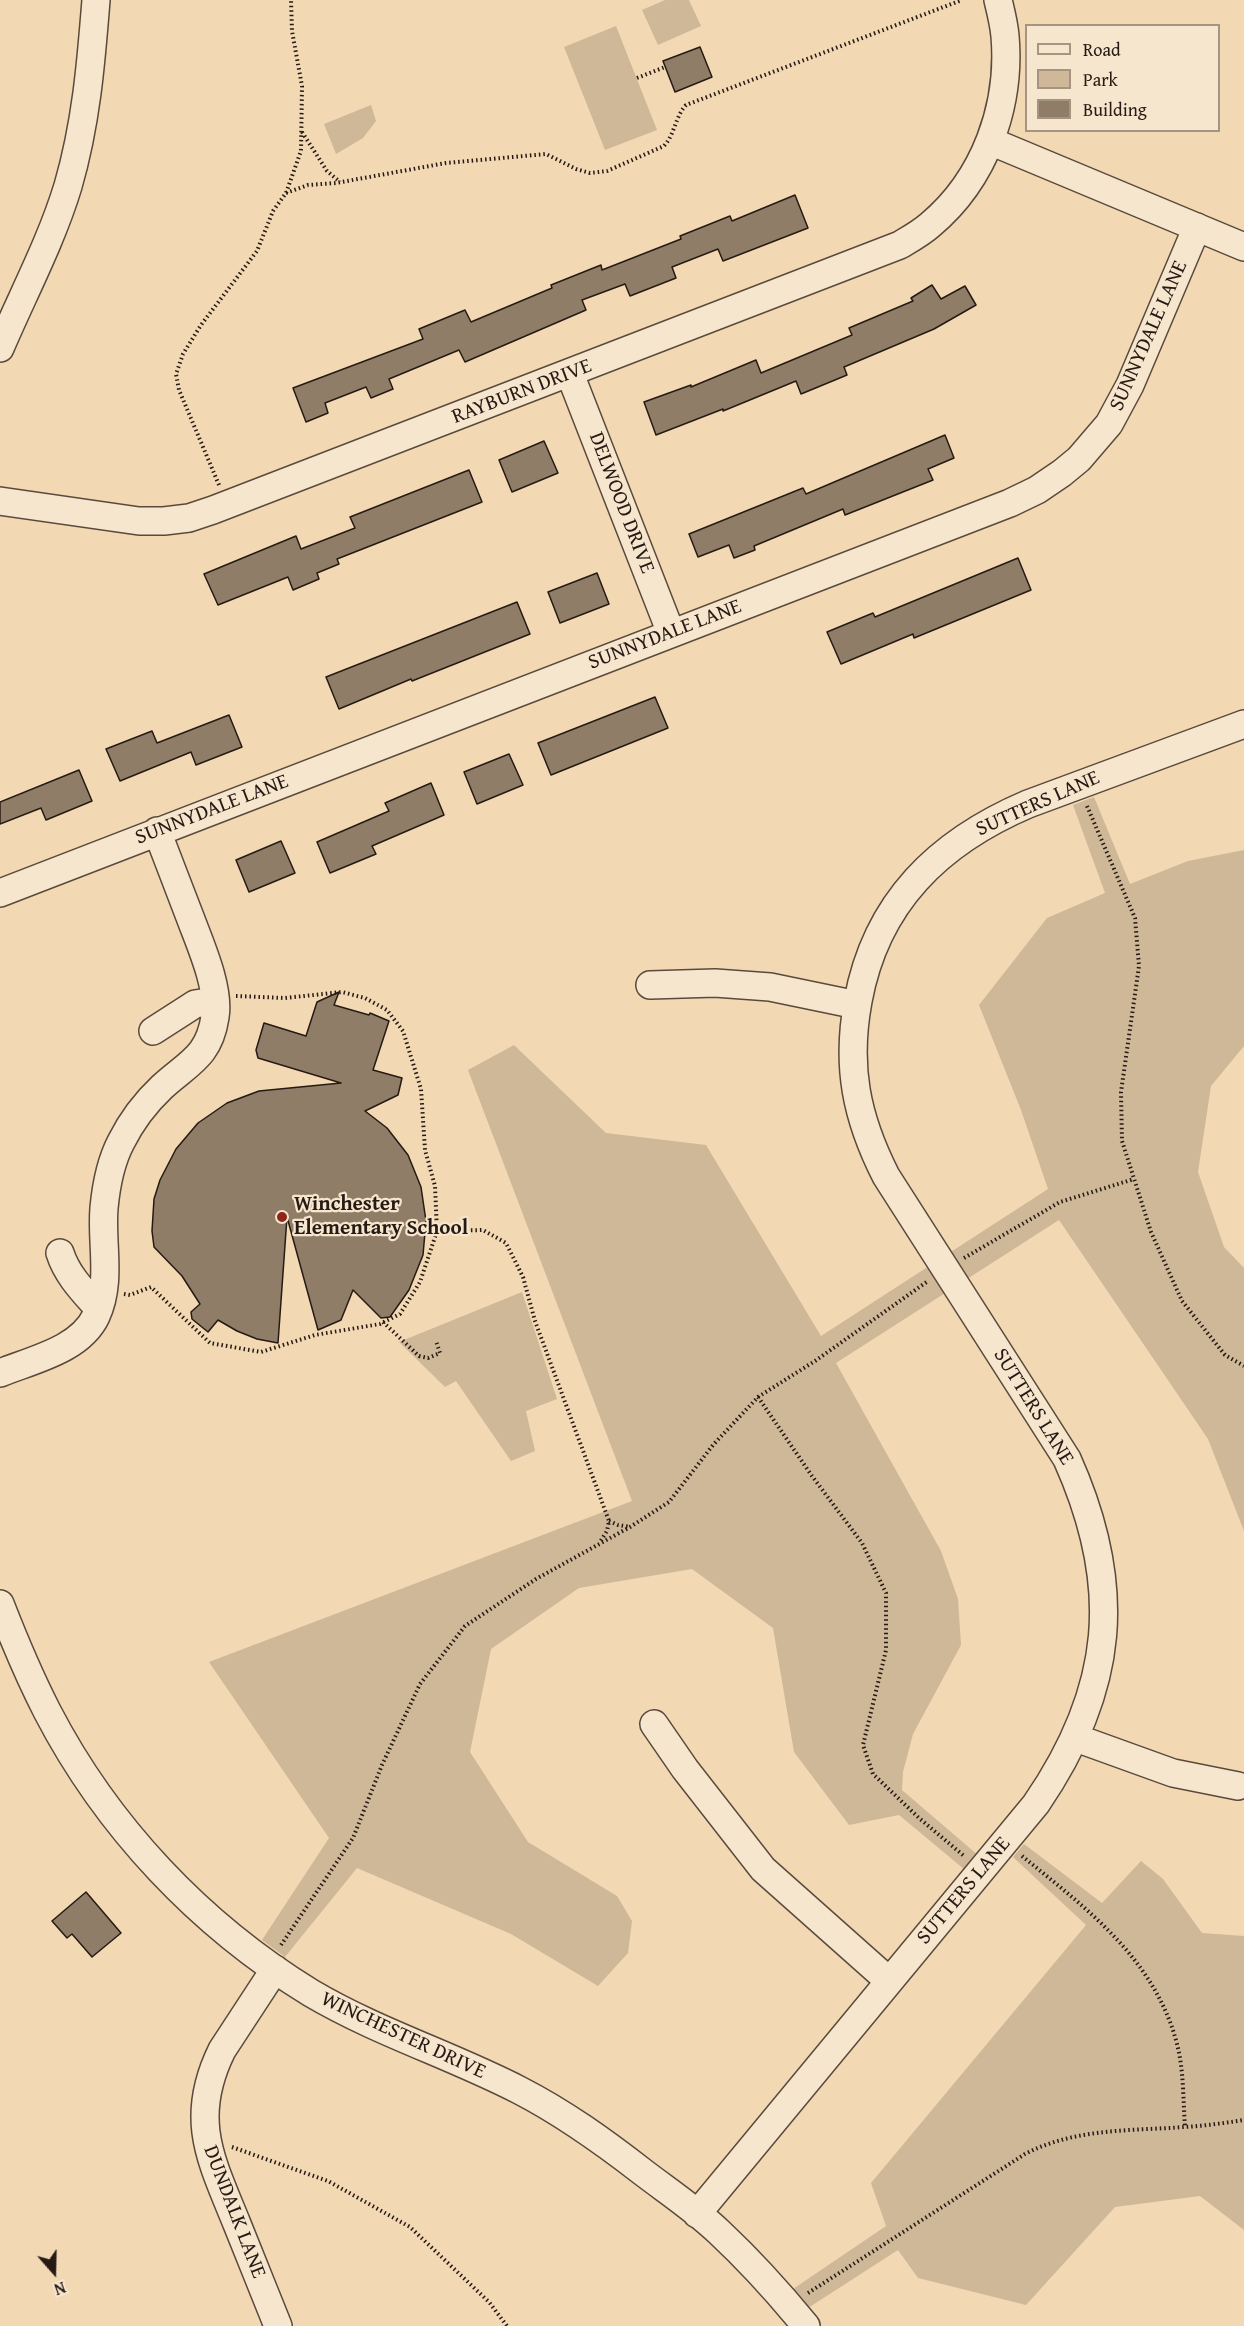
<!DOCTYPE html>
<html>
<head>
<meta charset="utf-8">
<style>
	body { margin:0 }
	#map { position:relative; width:1244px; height:2326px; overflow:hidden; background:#f2d8b3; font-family:"Gentium Book Plus",serif }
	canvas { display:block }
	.legend { position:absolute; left:1025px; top:24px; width:195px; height:108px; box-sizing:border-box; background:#f7e6ce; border:2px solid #a39484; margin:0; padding:8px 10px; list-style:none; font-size:18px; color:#261a15 }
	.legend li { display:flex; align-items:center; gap:12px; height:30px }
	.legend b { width:30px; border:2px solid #a39484 }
	.north { position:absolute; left:24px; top:2242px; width:60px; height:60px; -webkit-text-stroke:4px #f7e6ce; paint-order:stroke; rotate:160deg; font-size:16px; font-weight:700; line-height:24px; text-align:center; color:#261a15 }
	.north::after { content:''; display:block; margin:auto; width:21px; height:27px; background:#261a15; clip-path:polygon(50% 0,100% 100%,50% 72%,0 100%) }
</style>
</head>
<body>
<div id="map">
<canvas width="1244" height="2326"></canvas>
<ul class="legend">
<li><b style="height:8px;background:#f7e6ce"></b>Road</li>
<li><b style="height:16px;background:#cfb898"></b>Park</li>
<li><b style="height:16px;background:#907d67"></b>Building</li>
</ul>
<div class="north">N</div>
</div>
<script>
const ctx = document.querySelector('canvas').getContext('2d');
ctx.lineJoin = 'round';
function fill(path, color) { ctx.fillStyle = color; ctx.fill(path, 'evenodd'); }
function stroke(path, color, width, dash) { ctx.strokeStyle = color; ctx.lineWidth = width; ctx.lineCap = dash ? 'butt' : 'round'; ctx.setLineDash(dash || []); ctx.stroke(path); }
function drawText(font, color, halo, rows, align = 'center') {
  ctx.font = font + ' "Gentium Book Plus",serif'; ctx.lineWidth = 4.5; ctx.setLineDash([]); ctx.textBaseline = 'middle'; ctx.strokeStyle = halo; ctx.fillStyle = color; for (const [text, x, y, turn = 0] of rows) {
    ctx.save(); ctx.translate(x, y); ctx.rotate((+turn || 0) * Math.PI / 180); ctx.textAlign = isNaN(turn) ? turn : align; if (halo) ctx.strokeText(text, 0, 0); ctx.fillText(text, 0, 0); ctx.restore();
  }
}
fill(new Path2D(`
	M665 0H689L701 26 658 45 642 10Z
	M616 26 657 130 605 150 564 47Z
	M371 105 376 121 363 138 336 154 324 124Z
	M1094 797 1130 884 1188 861 1244 850V1046L1211 1086 1198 1172 1224 1247 1244 1268V1531L1208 1439 1059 1220 836 1363 941 1551 958 1599 961 1645 913 1734 903 1772 902 1790 979 1856 965 1870 899 1815 849 1825 794 1752 773 1628 692 1569 579 1588 491 1649 470 1752 528 1842 617 1896 632 1921 628 1953 598 1986 511 1934 357 1868 285 1957 262 1940 329 1838 209 1662 632 1501 468 1070 514 1045 606 1133 706 1145 821 1336 1048 1189 1021 1110 979 1005 1047 918 1105 893 1073 805Z
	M522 1292 557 1399 526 1411 535 1451 511 1461 456 1381 445 1387 399 1342Z
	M1024 1844 1102 1903 1141 1861 1163 1879 1202 1933 1244 1936V2230L1200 2196 1115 2207 1026 2305 918 2278 898 2250 808 2308 793 2289 886 2226 871 2183 1086 1925 1013 1857Z`), '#cfb898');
const building = new Path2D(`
	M700 47 712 77 675 92 663 61Z
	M795 195 808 228 723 261 718 249 672 267 676 278 630 296 625 284 582 300 586 310 465 362 459 350 389 379 393 389 371 398 366 387 325 403 328 413 306 422 293 388 423 339 419 329 465 310 471 322 552 288 551 285 601 265 602 270 681 239 680 236 730 216 732 221Z
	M932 285 941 299 965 286 976 305 934 329 844 367 847 375 801 394 796 381 723 411V409L656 435 644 402 691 385V387L756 360 761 373 852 335 849 328 913 301 911 298Z
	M945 435 954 458 928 469 933 480 845 515 843 509 754 546 755 550 734 558 729 545 698 557 689 534 803 488 806 494Z
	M544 441 558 473 512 492 499 460Z
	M469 470 482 502 337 559 339 564 317 573 319 579 293 590 288 577 218 605 204 574 296 536 301 549 355 528 350 517Z
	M1018 558 1031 590 914 638 913 634 841 664 827 632 873 613 875 617Z
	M597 573 609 604 560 623 548 592Z
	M517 602 530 634 412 681 411 679 339 709 326 677Z
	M655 697 668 728 551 775 538 743Z
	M229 715 242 747 196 765 191 752 120 781 106 749 152 731 157 743Z
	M509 754 523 785 477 804 464 772Z
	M79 770 92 801 46 820 41 808 0 824V802Z
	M431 783 444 815 372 846 376 854 330 873 317 842 389 811 385 803Z
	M281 841 295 873 249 892 236 860Z
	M339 992 334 1005 369 1015 370 1013 389 1021 373 1070 402 1078 398 1095 365 1111 387 1128 408 1155 421 1187 426 1221 423 1255 409 1290 390 1317 381 1318 353 1290 341 1320 318 1330 287 1217 278 1343 257 1339 237 1331 218 1320 208 1332 192 1319 191 1312 200 1304 182 1276 154 1247 152 1231 154 1199 160 1180 176 1149 198 1123 227 1103 259 1091 341 1083 258 1058 256 1050 264 1023 306 1036 317 1002Z
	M86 1892 121 1933 92 1957 72 1934 67 1938 52 1921Z`);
fill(building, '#907d67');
stroke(building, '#261a15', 1.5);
const minor = new Path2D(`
	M990 141 1244 247
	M0 348C23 294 51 242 68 186 86 124 91 64 96 0
	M570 374 671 633
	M0 501 139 521H164L189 518 213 510 900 245C910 239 921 233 930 225 985 179 1011 106 1005 36 1004 24 1001 12 998 0
	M0 893 1010 503 1037 490 1062 473 1079 459 1109 424 1130 385 1197 227
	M650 985 715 983 770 987 857 1005
	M153 1031 195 1004 214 1001
	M60 1253C67 1275 83 1291 98 1308
	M0 1373C32 1360 80 1350 96 1316 112 1282 101 1244 104 1208 106 1187 111 1161 121 1142 131 1122 146 1102 162 1087 188 1063 209 1057 215 1017 220 988 200 944 190 917 179 888 168 860 157 831
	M0 1604C14 1640 29 1676 47 1711 107 1827 200 1925 311 1993 377 2032 451 2055 519 2090 564 2113 604 2142 644 2173 669 2192 696 2210 719 2232 750 2261 779 2293 806 2326
	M654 1724 685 1769 763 1869 889 1981
	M1076 1738 1173 1773 1238 1786
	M275 1969 222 2050C188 2119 211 2160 237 2224 251 2258 264 2292 278 2326
	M697 2214 1036 1804C1115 1689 1124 1586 1067 1459L886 1176C856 1117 846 1066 858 1001 876 902 939 842 1028 804L1244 724`);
stroke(minor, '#594a3c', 30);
stroke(new Path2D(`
	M637 78 665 67
	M302 132 327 171 340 182
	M286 193 308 185 336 183 446 163 546 154 576 169 590 173 607 171 664 146C675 134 675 117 686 105L962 0
	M219 485 179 390 176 374 183 354 201 325 257 251 273 211 286 193 301 151 302 86 292 31 291 0
	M1087 806 1135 918 1139 966 1121 1092 1122 1141 1151 1232 1182 1301 1225 1355 1244 1366
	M236 996 285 998 342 992 365 998 387 1010 403 1031 421 1089 425 1150 435 1186 437 1231
	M964 1258 1060 1202 1134 1179
	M124 1294 130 1295 151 1287 210 1343 261 1352 315 1335 380 1324 400 1314 420 1282 437 1231 483 1230 506 1243 523 1277 535 1321 609 1521 607 1531 600 1542
	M383 1322 419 1356 428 1358 440 1353 436 1341
	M758 1397 812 1476 862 1543 886 1593V1650L863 1745 873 1774 919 1818 964 1856
	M609 1521 618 1525 630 1527
	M1022 1856C1087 1909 1155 1959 1177 2044 1184 2071 1183 2100 1185 2127
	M281 1945 353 1838 382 1765 420 1684 465 1626 536 1579 630 1527 669 1502 713 1445 758 1397 815 1361 928 1281
	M232 2147 328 2181 410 2227 489 2302 507 2326
	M808 2293 1025 2154C1075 2128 1130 2131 1184 2127 1204 2126 1224 2123 1244 2120`), '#261a15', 4, [1.5, 3]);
stroke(minor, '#f7e6ce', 27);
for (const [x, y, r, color] of [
	[282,1217,6,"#8f2418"]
]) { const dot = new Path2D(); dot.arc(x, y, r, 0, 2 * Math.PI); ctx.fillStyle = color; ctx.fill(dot); stroke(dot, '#f7e6ce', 2); }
drawText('21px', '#261a15', '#f7e6ce', [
	["SUNNYDALE LANE",1149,336,-66],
	["RAYBURN DRIVE",522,392,-21],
	["DELWOOD DRIVE",621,503,69],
	["SUNNYDALE LANE",665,635,-21],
	["SUTTERS LANE",1038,804,-24],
	["SUNNYDALE LANE",212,810,-21],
	["SUTTERS LANE",1033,1407,58],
	["SUTTERS LANE",964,1891,-50],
	["WINCHESTER DRIVE",403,2036,25],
	["DUNDALK LANE",234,2212,69]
]);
drawText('bold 21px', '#261a15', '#f7e6ce', [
	["Winchester",294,1205],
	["Elementary School",294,1229]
], 'left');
</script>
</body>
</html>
